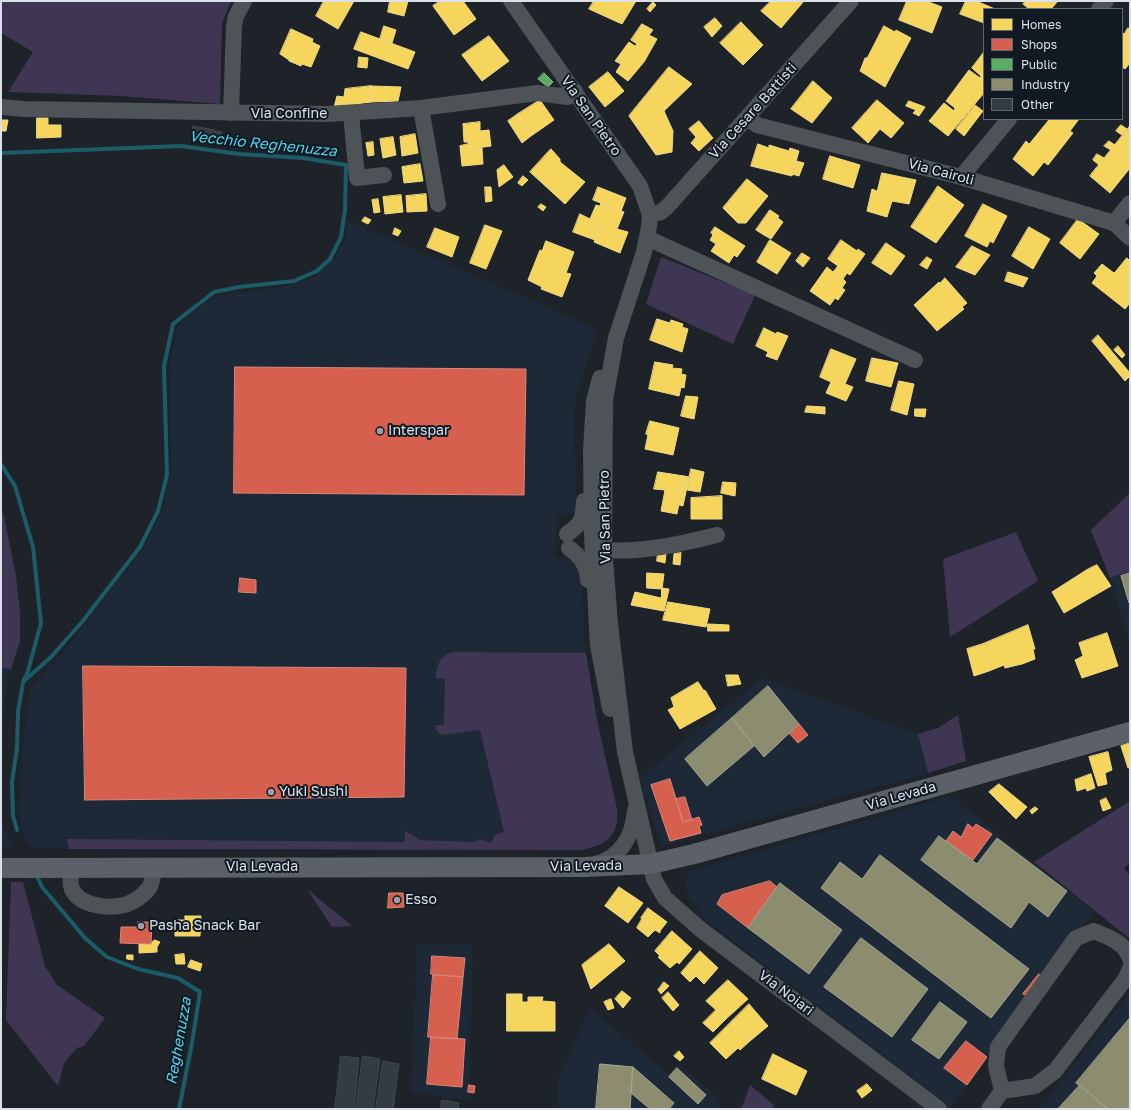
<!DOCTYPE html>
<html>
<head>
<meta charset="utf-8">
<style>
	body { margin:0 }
	#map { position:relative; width:1131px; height:1110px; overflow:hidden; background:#1e2329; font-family:"Golos Text",sans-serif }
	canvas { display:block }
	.frame { position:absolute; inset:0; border:2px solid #dce1e9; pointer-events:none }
	.legend { position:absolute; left:983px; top:8px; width:140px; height:112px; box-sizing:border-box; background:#111923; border:1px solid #626972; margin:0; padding:5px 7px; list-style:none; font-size:12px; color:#dce1e9 }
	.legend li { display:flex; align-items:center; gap:8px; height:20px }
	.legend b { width:20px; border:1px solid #626972 }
</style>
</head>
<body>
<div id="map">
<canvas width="1131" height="1110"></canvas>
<div class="frame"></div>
<ul class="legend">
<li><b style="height:11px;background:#f6d55c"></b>Homes</li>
<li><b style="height:11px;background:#d6604d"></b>Shops</li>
<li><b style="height:11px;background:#5aae61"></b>Public</li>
<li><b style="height:11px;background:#8c8c6e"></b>Industry</li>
<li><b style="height:11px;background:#343c43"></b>Other</li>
</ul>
</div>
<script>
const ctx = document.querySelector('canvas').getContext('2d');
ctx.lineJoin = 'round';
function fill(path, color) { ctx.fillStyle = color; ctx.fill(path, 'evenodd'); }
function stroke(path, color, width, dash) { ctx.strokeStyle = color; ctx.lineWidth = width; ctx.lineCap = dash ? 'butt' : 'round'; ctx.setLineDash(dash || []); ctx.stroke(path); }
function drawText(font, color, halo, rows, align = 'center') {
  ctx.font = font + ' "Golos Text",sans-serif'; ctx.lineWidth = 4; ctx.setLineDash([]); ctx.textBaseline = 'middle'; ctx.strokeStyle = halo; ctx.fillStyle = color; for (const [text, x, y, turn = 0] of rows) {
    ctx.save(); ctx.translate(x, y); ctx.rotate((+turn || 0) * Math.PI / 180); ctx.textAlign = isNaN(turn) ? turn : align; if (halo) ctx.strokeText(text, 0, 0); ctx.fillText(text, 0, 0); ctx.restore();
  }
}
fill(new Path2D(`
	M347 220 597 329 576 398 574 411 576 504 575 511 568 515H558L554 557 569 559 582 574 584 643 597 720 617 809V819L614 830 609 840 597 846 582 850 33 849 26 841 19 817 22 757 30 688 65 650 144 547 163 508 171 467 169 365 177 329 182 321 203 304 219 296 287 286 314 277 335 258 345 240Z
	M1 511 4 516 16 576 20 613V641L7 681 3 720 1 820 11 847H1Z
	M1130 571V645L1110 578Z
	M762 678 918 734 928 773 661 846 640 778Z
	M951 796 1093 911 951 1107 706 920 687 895 685 881 690 871Z
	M417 943 473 944 469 1100 411 1092Z
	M1130 992V1109H1040Z
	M590 1008 668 1074 679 1064 714 1094 720 1109H558V1081Z`), '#1e2938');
fill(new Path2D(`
	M1 1H231L222 23 220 104 122 96 8 92 33 52 1 33Z
	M661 257 755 295 733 344 646 304Z
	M1130 493V571L1110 578 1091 530Z
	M1 511 4 516 16 576 20 613V641L11 669 1 668Z
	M1016 532 1038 581 950 637 943 559Z
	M451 652 586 653 597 720 617 809C619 837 607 844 582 850L69 849 67 839 405 842V831L420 840 472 842 481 839 490 843 493 840 494 835 504 832 480 730 441 735 437 731 435 725H444L445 679 436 678C437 664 439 659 451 652Z
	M958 715 966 761 928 773 918 734 938 728Z
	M1130 801V863L1124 868 1130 876V939L1034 862Z
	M11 882H23L45 966 57 985 105 1018 84 1046 77 1048 64 1063 58 1086 6 1020Z
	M307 889 352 926 332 927Z
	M750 1085 774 1105 772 1109H741Z`), '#3e3653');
const homes = new Path2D(`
	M324 1H354L338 29 316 16Z
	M390 1H408L404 16 388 12Z
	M440 1H463L476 19 454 35 433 6Z
	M594 1H636L622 24 589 9Z
	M771 1H804L781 28 761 11Z
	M907 1H926L942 7 932 33 899 20Z
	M966 1H976L995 9H984V23L960 14Z
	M1026 1H1058L1051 9H1029L1023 4Z
	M653 2 656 5 650 12 647 9Z
	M715 18 722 26 712 37 704 27Z
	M741 22 763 45 743 65 720 43Z
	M642 24 653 30 649 35 657 39 644 62 628 81 616 72 621 64 615 61 629 42 635 46 637 44 631 40Z
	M384 26 396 30 392 43 380 39Z
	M884 26 895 32 896 30 911 38 885 87 860 71 865 58H867Z
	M1128 28 1130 29V63L1125 69 1122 67V33L1124 34Z
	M291 29 313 39 312 42 320 46 311 67 302 64 301 66 289 61V60L280 54Z
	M361 32 415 52 408 69 354 49Z
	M489 36 509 61 482 81 462 55Z
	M984 52V93L948 136 929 121 944 103 954 111 955 108 946 101 969 70 980 78 981 76 972 68Z
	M359 57 368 58 367 68 358 67Z
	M669 67 692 84 664 111 673 131 672 152 656 155 629 116Z
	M608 72 624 91 605 107 589 87Z
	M813 81 832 98 812 123 791 109Z
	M371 86 401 87 398 101 371 102Z
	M371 86V102L334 107 337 96 344 97 345 89Z
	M540 100 554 120 531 136 518 114Z
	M877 100 904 123 891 138 880 129 868 143 852 128Z
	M909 101 925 107 919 116 913 113 916 110 906 106Z
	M975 105 983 111 964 136 956 129Z
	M518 114 531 136 522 143 508 121Z
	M37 118H48V125H61V137L37 138Z
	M1050 119H1079L1070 131 1073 133 1048 165 1044 162 1033 176 1013 159 1026 141 1029 144Z
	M1 120H8L6 131H1Z
	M699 121 713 138 699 151 691 143 696 137 689 129Z
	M480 122V131L489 130 491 146 470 149 468 142H464L463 124Z
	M1121 125 1127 129 1122 135 1116 131Z
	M1130 126V168L1110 193 1090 176Z
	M415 134 418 153 402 156 400 137Z
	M393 137 396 155 383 158 380 139Z
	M1109 141 1115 145 1111 150 1104 146Z
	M373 142 374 155 368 156 366 143Z
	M469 144 470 149 482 148 483 164 462 166 460 146Z
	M758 144 769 148V145L789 151 790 148 799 151 792 176 751 166Z
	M551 149 560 159V162L585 182 565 204 530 172Z
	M1097 154 1104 158 1099 165 1093 160Z
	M830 156 860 165 853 188 823 179Z
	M796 161 804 163 799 176 792 174Z
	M420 164 423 181 404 183 402 167Z
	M504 165 513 177 499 187 497 170Z
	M882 173 916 180 909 204 892 201 887 217 867 211 872 189 877 191Z
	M523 176 528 180 522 186 518 183Z
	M747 179 768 196 746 223H738L723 208Z
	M938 186 964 205 936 243 911 227Z
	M485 187H491L492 201 486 202Z
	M598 187 626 198 621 211 593 200Z
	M426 194 427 211 407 212 406 196Z
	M401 195 403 212 385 214 383 197Z
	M378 199 380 212 374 213 372 200Z
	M601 203 624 212 617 229 628 232 620 253 594 242 601 226 591 220 590 219 596 205 600 206Z
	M541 204 546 207 543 211 538 207Z
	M983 204 1007 216 993 243 990 241 987 247 965 236Z
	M770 210 779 216 764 235 756 230Z
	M580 214 590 219 591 220 601 226 595 240 573 232Z
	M365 217 371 220 368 224 362 221Z
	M778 218 783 222 771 239 764 235Z
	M1078 219 1099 234 1080 259 1060 243Z
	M485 225 502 231 486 269 470 263Z
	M715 227 745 246 737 257 734 255 729 263 711 251 716 244 710 240 713 235 711 233Z
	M1029 227 1050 239 1033 269 1012 256Z
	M395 228 401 231 398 236 393 234Z
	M435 228 459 237 452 257 427 247Z
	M770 240 791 253 777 274 757 262Z
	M841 240 857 251 858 249 865 254 850 275 847 273 843 279 846 282 842 288 845 290 838 300 835 298 830 305 810 291 827 267 833 272 838 266 828 259Z
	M546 241 574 252 566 273 571 274 562 297 541 289 542 287 528 280 540 250 542 251Z
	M886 243 905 256 891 275 872 263Z
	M972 246 990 255 975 275 956 267Z
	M802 253 810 258 803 267 796 261Z
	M927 257 932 260 927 269 920 265Z
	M1127 258 1130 261V303L1125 309 1092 283 1097 276 1094 273 1102 264 1114 273Z
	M1008 272 1028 278 1023 287 1005 281Z
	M945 278 967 303 962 307 964 309 937 331 914 305 939 282 940 283Z
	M657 319 670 323 671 320 683 324 682 327 688 329 682 352 650 340Z
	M764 328 776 334 777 332 788 336 777 360 766 356 768 352 756 346Z
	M1098 335 1130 373V376L1125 381 1092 341Z
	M1118 346 1125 355 1122 358 1114 350Z
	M831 349 856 359 845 384 853 387 846 401 826 393 831 382 820 377Z
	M872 358 898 363 891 387 866 381Z
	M655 362 673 365 672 368 682 369 681 374 686 375 684 388 681 387 679 396 649 389Z
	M899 381 914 384 907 415 891 410Z
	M686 396 698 397 694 419 681 416Z
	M807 406 825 407V414L805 412Z
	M915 409H926L925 417 915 416Z
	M650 421 679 428 673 455 645 449 648 435 646 434Z
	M691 469 704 472 700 492 687 490Z
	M658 472 684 476 677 514 661 511 665 490 654 489Z
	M684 476 689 477 683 506 679 505Z
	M723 482 736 483 735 496 721 493Z
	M722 496V519H691V498Z
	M658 553H666L665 563 657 561Z
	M681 553 680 565 673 564 674 554Z
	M1097 565 1111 586 1064 613 1052 592 1088 569Z
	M647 573 664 574 662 589 647 588Z
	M662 588 669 589 664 611 631 605 635 592 661 598Z
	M668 602 710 609 706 627 663 620Z
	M708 624 729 625V631H708Z
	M1028 625 1035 649H1033L1035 659 1022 664 1005 668 1004 665 989 671 983 644Z
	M1107 633 1118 666 1082 678 1075 660 1083 656 1079 643Z
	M983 644 989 671 974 676 967 649Z
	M726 675H738L741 684 728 686Z
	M698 682 704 691 705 690 716 709 680 729 668 710 674 707 671 698Z
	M1130 743V767L1128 768 1121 746Z
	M1108 752 1112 770 1105 773 1107 784 1098 786 1089 757Z
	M1091 774 1095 788 1087 791 1086 788 1077 791 1075 780Z
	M999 784 1027 807 1016 819 989 792Z
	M1106 798 1111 808 1103 811 1100 801Z
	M1035 807 1038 809 1032 814 1030 811Z
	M619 887 634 897 620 917 605 906Z
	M634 897 643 903 628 923 620 917Z
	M648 908 667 922 660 931 641 918Z
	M185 916H201L200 936H175V920H185Z
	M642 919 660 931V933L655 930 648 937 637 928Z
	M672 931 692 949 679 964 677 962 670 968 658 957 660 956 655 951Z
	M155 940 160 942 157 947V952L139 953V944H151L152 942Z
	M609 944 625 961 591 989 582 965Z
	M700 951 718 968 704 984 696 976 690 982 681 973Z
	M184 954 185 964H176L175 955Z
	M127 955H133V960L127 959Z
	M191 960 202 964 200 971 188 967Z
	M728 980 748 999 726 1019 706 1001Z
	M664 982 669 986 661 994 658 990Z
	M622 991 631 998 623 1008 615 999Z
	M668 992 679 1005 673 1011 662 998Z
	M507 994H522V1002H528V997H543L542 1001 555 1002V1031H507Z
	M611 999 614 1008 608 1010 604 1002Z
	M749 1004 768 1026 750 1041 732 1021Z
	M716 1010 726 1019 713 1032 703 1023Z
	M732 1021 750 1041 740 1050 738 1048 726 1059 710 1043Z
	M679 1051 684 1057 680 1061 674 1056Z
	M773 1054 807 1071 796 1095 762 1079Z
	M867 1084 872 1090 862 1098 857 1091Z`);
fill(homes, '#f6d55c');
stroke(homes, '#eed986', 1);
const shops = new Path2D(`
	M235 367 526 369 524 495 234 493Z
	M240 578 256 580V593L239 592Z
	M83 666 406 668 404 797 85 800Z
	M799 724 808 735 798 743 789 733Z
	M670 779 683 822 699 817 702 825 699 826 701 833 670 841 651 785Z
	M685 797 692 820 683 822 676 799Z
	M968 824 973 828 976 824 992 834 973 860 946 841 953 831 961 837Z
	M770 881 777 887 748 928 717 904 722 895Z
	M389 893H403L404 907 388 908Z
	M138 922H152L151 944 120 943 121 927H138Z
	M432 956 465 958 463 977 431 974Z
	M1039 974 1042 977 1027 996 1023 994Z
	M433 975 463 977 457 1039 428 1037Z
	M431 1037 465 1039 462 1087 427 1084Z
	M966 1041 987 1057 967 1085 944 1068Z
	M469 1085 475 1086 474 1093 468 1092Z`);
fill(shops, '#d6604d');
stroke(shops, '#d8877c', 1);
const public = new Path2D(`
	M544 73 553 82 548 87 538 79Z`);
fill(public, '#5aae61');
stroke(public, '#81bd8a', 1);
const industry = new Path2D(`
	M1130 573V602L1129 603 1121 576Z
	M768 686 799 724 764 757 732 718Z
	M732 718 754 746 707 786 685 759Z
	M939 836 977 864 997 838 1067 891 1048 917 1029 902 1011 928 921 860Z
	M880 855 1029 969 991 1018 821 888 840 862 862 879Z
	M780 883 842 930 809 974 748 928Z
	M861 938 928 989 892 1037 824 987Z
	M940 1002 967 1022 939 1059 912 1040Z
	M1130 1018V1109H1108L1076 1083Z
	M600 1064 633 1067 630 1109H596Z
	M633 1067 674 1103 669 1109H650L631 1093Z
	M677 1068 706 1095 698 1104 669 1077Z
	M1080 1085 1108 1109H1058Z`);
fill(industry, '#8c8c6e');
stroke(industry, '#a4a693', 1);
stroke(new Path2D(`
	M1 153 181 146 239 154 303 158 346 165 345 210 341 237 330 259 317 271 294 281 239 287 214 292 173 324 164 366 167 475 158 511 140 547 82 622 51 657 23 682
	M1 464 15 486 33 547 41 623 28 671 23 682 18 712 17 748 12 782 13 816 17 830
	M37 876 42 887 85 938 107 957 138 969 178 978 200 992 192 1043 179 1109`), '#1b5c68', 4);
const building = new Path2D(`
	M193 126 215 130 214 141 192 138Z
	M215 131 222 132 221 141 214 140Z
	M341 1056 359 1058 354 1109H335Z
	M363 1056 380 1059 373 1109H356Z
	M383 1061 399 1064 393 1109H376Z
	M442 1100 459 1103 458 1109H441Z`);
fill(building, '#343c43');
stroke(building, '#43484d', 1);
stroke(new Path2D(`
	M511 1 640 186 650 215 649 227 644 252 616 338 605 400 604 545 610 624 625 752 654 879 665 898 700 929 939 1109
	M1099 9 1106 1
	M1 107 24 109 327 114 421 108 537 93 568 97 575 91
	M421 108 438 204
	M231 113 234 26 236 16 244 1
	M351 113 357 178 384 175
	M747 118 757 125 961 177 1114 223 1130 238
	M961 177 1009 119
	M650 215 661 212 667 207 851 1
	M1114 223 1130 203
	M647 238 915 360
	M600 378 594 401 591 450 592 535 598 645 610 709
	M567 534C582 524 583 519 584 501
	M569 548C581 557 587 565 588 580
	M604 550C643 553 680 544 717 535
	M595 864C621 857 633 836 635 810
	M71 867C71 873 70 880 71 886 76 906 108 909 124 905 133 903 144 895 149 888 153 882 153 874 154 867
	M1002 1091 996 1066 998 1047 1076 938 1094 931C1108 937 1125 942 1130 959
	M1002 1091 1035 1086 1055 1071 1126 978 1130 968
	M989 1109 1002 1091`), '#4e5357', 16);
stroke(new Path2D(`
	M1 868 585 867 651 864 694 854 1130 732`), '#5c6069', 20);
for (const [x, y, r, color] of [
	[380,431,4,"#9a9ea6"],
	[271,792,4,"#9a9ea6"],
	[397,900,4,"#9a9ea6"],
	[141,926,4,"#9a9ea6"]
]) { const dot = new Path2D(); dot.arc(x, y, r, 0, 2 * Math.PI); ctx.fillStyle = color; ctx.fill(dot); stroke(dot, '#111923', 1.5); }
drawText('14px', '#dce1e9', '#111923', [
	["Via Cesare Battisti",753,111,-48],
	["Via Confine",289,114],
	["Via San Pietro",591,116,55],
	["Via Cairoli",941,172,15],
	["Via San Pietro",605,517,-91],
	["Via Levada",901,796,-16],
	["Via Levada",586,866,-1],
	["Via Levada",262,867],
	["Via Noiari",786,993,37]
]);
drawText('14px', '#dce1e9', '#111923', [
	["Interspar",388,431],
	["Yuki Sushi",279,792],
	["Esso",405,900],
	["Pasha Snack Bar",149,926]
], 'left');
drawText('italic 15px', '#50d4ec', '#111923', [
	["Vecchio Reghenuzza",263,144,6],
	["Reghenuzza",179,1041,-80]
]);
</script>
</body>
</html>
